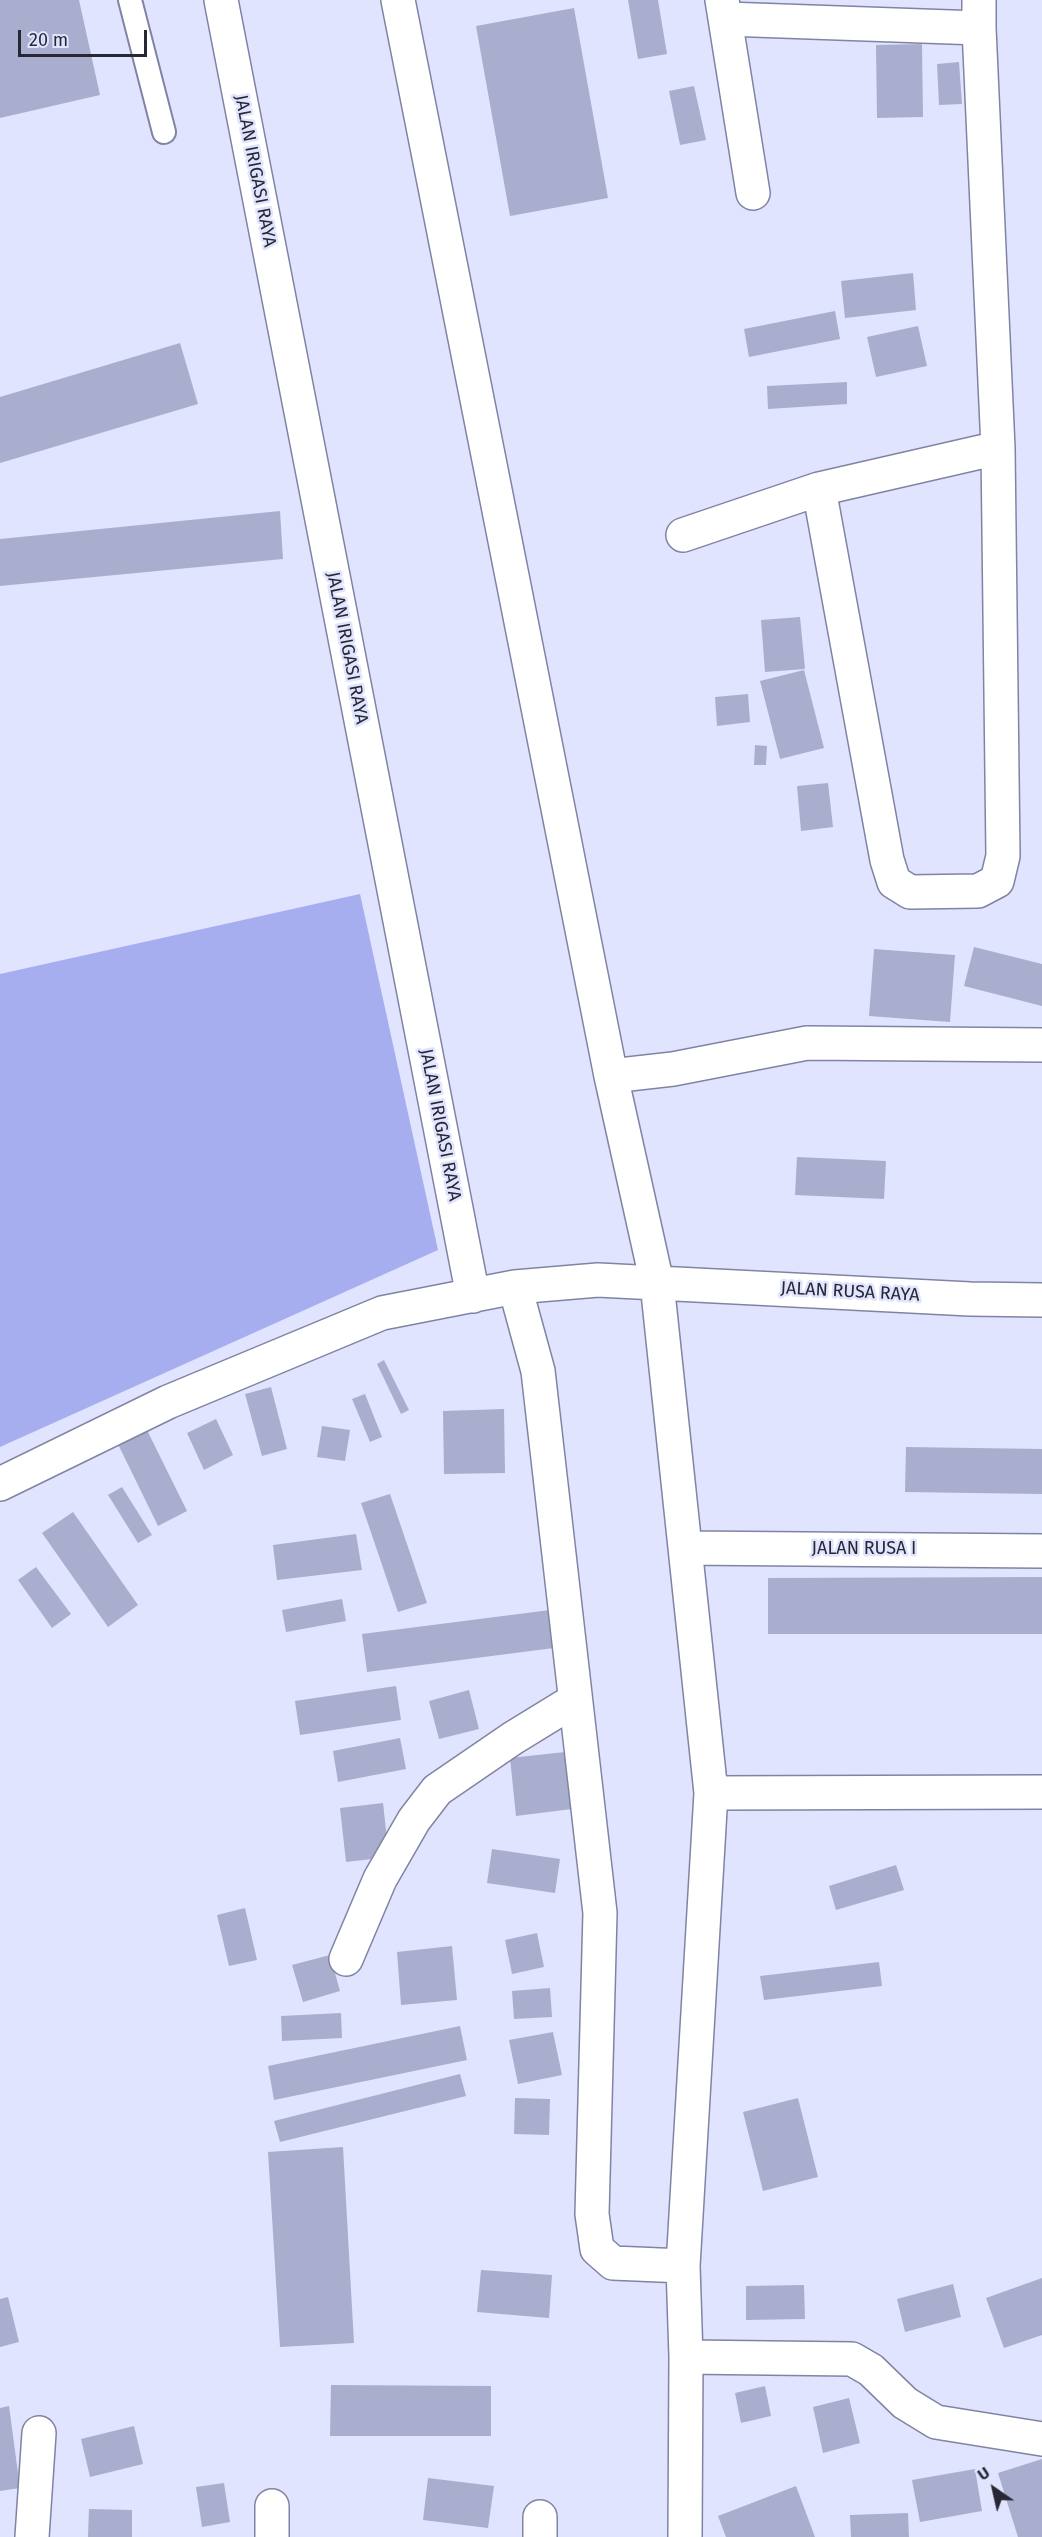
<!DOCTYPE html>
<html>
<head>
<meta charset="utf-8">
<style>
	body { margin:0 }
	#map { position:relative; width:1042px; height:2537px; overflow:hidden; background:#e0e4ff; font-family:"Fira Sans",sans-serif }
	canvas { display:block }
	.north { position:absolute; left:964px; top:2459px; width:60px; height:60px; -webkit-text-stroke:4px #e0e4ff; paint-order:stroke; rotate:326deg; font-size:16px; font-weight:700; line-height:24px; text-align:center; color:#272834 }
	.north::after { content:''; display:block; margin:auto; width:21px; height:27px; background:#272834; clip-path:polygon(50% 0,100% 100%,50% 72%,0 100%) }
	.scale { position:absolute; left:18px; top:30px; width:129px; height:27px; box-sizing:border-box; border:3px solid #272834; border-top:0; padding-left:8px; font-size:18px; line-height:21px; white-space:nowrap; color:#272834; -webkit-text-stroke:4px #e0e4ff; paint-order:stroke }
</style>
</head>
<body>
<div id="map">
<canvas width="1042" height="2537"></canvas>
<div class="north">U</div>
<div class="scale">20 m</div>
</div>
<script>
const ctx = document.querySelector('canvas').getContext('2d');
ctx.lineJoin = 'round';
function fill(path, color) { ctx.fillStyle = color; ctx.fill(path, 'evenodd'); }
function stroke(path, color, width, dash) { ctx.strokeStyle = color; ctx.lineWidth = width; ctx.lineCap = dash ? 'butt' : 'round'; ctx.setLineDash(dash || []); ctx.stroke(path); }
function drawText(font, color, halo, rows, align = 'center') {
  ctx.font = font + ' "Fira Sans",sans-serif'; ctx.lineWidth = 5; ctx.setLineDash([]); ctx.textBaseline = 'middle'; ctx.strokeStyle = halo; ctx.fillStyle = color; for (const [text, x, y, turn = 0] of rows) {
    ctx.save(); ctx.translate(x, y); ctx.rotate((+turn || 0) * Math.PI / 180); ctx.textAlign = isNaN(turn) ? turn : align; if (halo) ctx.strokeText(text, 0, 0); ctx.fillText(text, 0, 0); ctx.restore();
  }
}
fill(new Path2D(`
	M360 894 438 1250 0 1447V974Z`), '#a7aef0');
fill(new Path2D(`
	M0 0H79L100 95 0 118Z
	M628 0H658L667 54 638 59Z
	M574 8 608 198 510 216 476 26Z
	M922 44 923 117 877 118 876 45Z
	M959 62 962 104 939 105 937 64Z
	M694 86 706 140 680 145 669 91Z
	M913 273 916 310 845 318 841 281Z
	M835 311 840 339 749 357 744 329Z
	M918 326 927 366 876 377 867 337Z
	M180 343 198 404 0 463V397Z
	M847 382V404L768 409 767 386Z
	M280 511 283 559 0 586V539Z
	M800 617 805 669 765 672 761 620Z
	M804 670 824 748 780 759 760 681Z
	M748 694 750 722 717 726 715 697Z
	M755 745 767 746 766 765H754Z
	M828 783 833 827 801 831 797 786Z
	M974 947 1042 964V1006L964 986Z
	M874 949 955 955 950 1022 869 1016Z
	M797 1157 886 1161 884 1199 795 1195Z
	M384 1360 409 1410 401 1414 377 1364Z
	M271 1387 287 1449 262 1456 245 1394Z
	M365 1394 382 1437 370 1442 352 1399Z
	M504 1409 505 1473 444 1474 443 1411Z
	M216 1419 233 1455 204 1470 187 1433Z
	M143 1422 187 1511 158 1526 114 1436Z
	M322 1426 350 1430 345 1461 317 1457Z
	M906 1447 1042 1449V1494L905 1492Z
	M122 1487 152 1535 138 1543 108 1495Z
	M390 1494 427 1603 398 1612 361 1503Z
	M73 1512 138 1605 108 1627 42 1533Z
	M356 1534 362 1570 277 1580 273 1545Z
	M36 1567 71 1614 52 1628 18 1580Z
	M1042 1577V1634H768V1578Z
	M342 1599 346 1621 286 1632 282 1610Z
	M550 1610 554 1648 367 1672 362 1634Z
	M396 1686 401 1720 300 1735 295 1701Z
	M469 1690 479 1729 439 1739 429 1701Z
	M400 1738 406 1769 338 1782 333 1751Z
	M565 1752 572 1809 516 1816 510 1758Z
	M383 1803 389 1857 346 1862 340 1808Z
	M492 1849 560 1859 555 1893 487 1883Z
	M896 1865 904 1890 836 1910 829 1886Z
	M245 1908 257 1960 229 1966 217 1915Z
	M537 1933 544 1967 512 1974 505 1940Z
	M452 1946 457 2000 401 2005 397 1952Z
	M330 1955 340 1991 303 2002 292 1965Z
	M879 1962 882 1986 764 2000 760 1976Z
	M550 1988 552 2017 514 2019 512 1991Z
	M341 2013 342 2038 282 2041 281 2016Z
	M460 2026 467 2060 274 2100 268 2066Z
	M553 2032 562 2075 518 2084 509 2040Z
	M460 2074 466 2096 280 2142 274 2121Z
	M515 2098 550 2099 549 2135 514 2134Z
	M798 2098 818 2177 763 2191 743 2112Z
	M343 2147 354 2343 280 2347 268 2152Z
	M481 2270 552 2275 549 2318 477 2312Z
	M1042 2278V2335L1004 2348 986 2298Z
	M953 2284 961 2317 905 2332 897 2299Z
	M804 2285 805 2319 746 2320V2286Z
	M8 2297 19 2342 0 2347V2299Z
	M331 2385 491 2386V2436H330Z
	M765 2386 771 2416 741 2423 735 2393Z
	M849 2398 860 2443 823 2453 813 2407Z
	M9 2406 20 2488 0 2491V2408Z
	M134 2426 143 2464 90 2477 81 2439Z
	M1042 2459V2537H1018L998 2473Z
	M975 2469 982 2511 920 2522 912 2480Z
	M428 2478 494 2486 488 2528 423 2520Z
	M224 2483 230 2522 202 2527 196 2487Z
	M796 2486 815 2537H726L718 2516Z
	M89 2509 132 2510V2537H88Z
	M908 2513 909 2537H851L850 2515Z`), '#aaaece');
const lane = new Path2D(`
	M130 0 164 132`);
const street = new Path2D(`
	M221 0 473 1296
	M398 0 611 1076 657 1283 711 1793 683 2266 686 2357 685 2537
	M722 0 753 193
	M726 19 979 28
	M819 489 887 860 894 882 910 892 978 891 997 881 1003 856 998 448 979 28V0
	M683 535 819 489 998 448
	M611 1076 673 1069 807 1043 1042 1045
	M515 1287 538 1371 600 1913 592 2214 597 2249 613 2263 683 2266
	M0 1484 168 1402 382 1313 515 1287 598 1280 970 1299 1042 1300
	M685 1548 1042 1551
	M711 1793 1042 1792
	M346 1959 380 1879 414 1820 437 1790 513 1738 575 1700
	M686 2357 852 2359 871 2370 905 2403 936 2422 1042 2439
	M32 2537 39 2433
	M272 2537V2506
	M540 2537V2517`);
stroke(lane, '#8084a2', 26);
stroke(street, '#8084a2', 36);
stroke(lane, '#fff', 22);
stroke(street, '#fff', 33);
drawText('18px', '#272834', '#e0e4ff', [
	["JALAN IRIGASI RAYA",255,171,79],
	["JALAN IRIGASI RAYA",347,648,79],
	["JALAN IRIGASI RAYA",440,1125,79],
	["JALAN RUSA RAYA",850,1292,3],
	["JALAN RUSA I",864,1549]
]);
</script>
</body>
</html>
